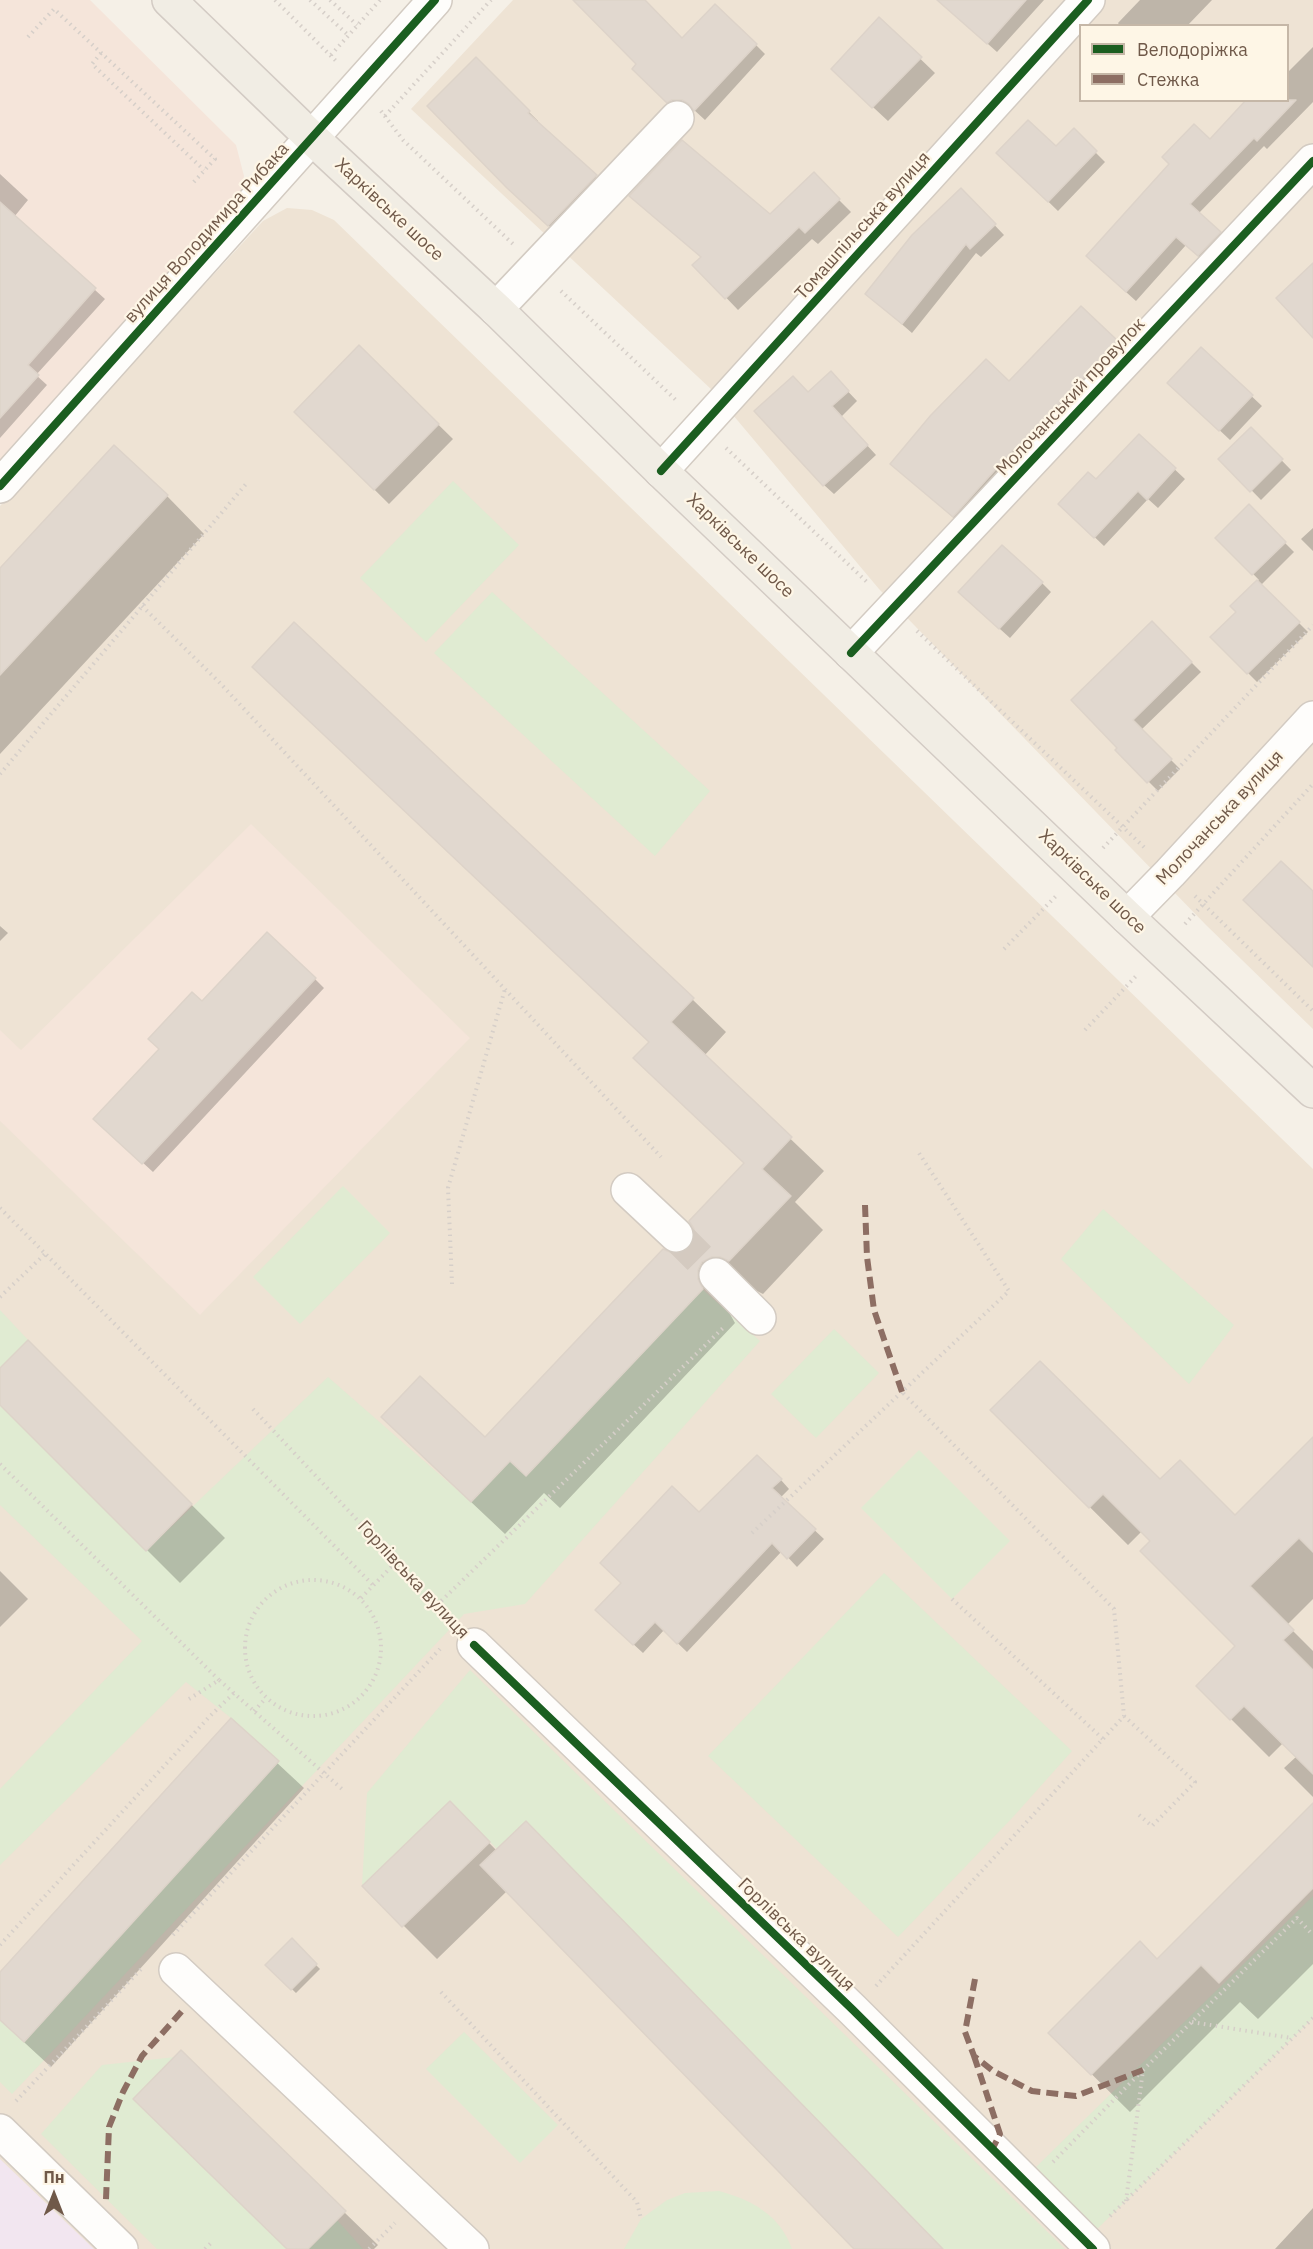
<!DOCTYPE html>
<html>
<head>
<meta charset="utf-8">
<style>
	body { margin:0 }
	#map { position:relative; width:1313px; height:2249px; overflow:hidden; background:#f5f0e7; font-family:"IBM Plex Sans",sans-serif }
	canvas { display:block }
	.legend { position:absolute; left:1079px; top:24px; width:210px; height:78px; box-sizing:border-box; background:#fef6e6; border:2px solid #c5b7a7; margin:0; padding:8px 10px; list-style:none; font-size:18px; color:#705949 }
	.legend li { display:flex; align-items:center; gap:12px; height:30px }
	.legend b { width:30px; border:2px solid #c5b7a7 }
	.north { position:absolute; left:24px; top:2165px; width:60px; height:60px; -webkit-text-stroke:4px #fef6e6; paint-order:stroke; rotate:0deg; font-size:16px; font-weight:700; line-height:24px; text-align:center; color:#705949 }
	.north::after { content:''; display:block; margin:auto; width:21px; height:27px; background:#705949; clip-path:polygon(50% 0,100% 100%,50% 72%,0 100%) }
</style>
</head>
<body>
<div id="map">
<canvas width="1313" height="2249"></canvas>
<ul class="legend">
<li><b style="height:8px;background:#1b5e20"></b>Велодоріжка</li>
<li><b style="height:8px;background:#8d6e63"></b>Стежка</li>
</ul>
<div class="north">Пн</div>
</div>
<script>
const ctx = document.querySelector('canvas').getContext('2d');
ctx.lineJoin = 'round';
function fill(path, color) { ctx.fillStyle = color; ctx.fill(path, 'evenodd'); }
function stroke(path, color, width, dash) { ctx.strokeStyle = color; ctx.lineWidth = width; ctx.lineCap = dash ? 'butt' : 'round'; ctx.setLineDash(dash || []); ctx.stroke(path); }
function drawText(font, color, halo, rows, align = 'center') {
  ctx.font = font + ' "IBM Plex Sans",sans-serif'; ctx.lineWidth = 4.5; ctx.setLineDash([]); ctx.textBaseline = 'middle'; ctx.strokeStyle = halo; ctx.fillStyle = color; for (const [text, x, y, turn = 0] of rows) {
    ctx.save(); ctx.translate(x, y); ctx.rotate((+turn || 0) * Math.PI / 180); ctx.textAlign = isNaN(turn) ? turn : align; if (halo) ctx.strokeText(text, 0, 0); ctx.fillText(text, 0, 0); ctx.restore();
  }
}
fill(new Path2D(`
	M513 0H1313V1029L1206 925 879 589 712 390 411 109ZM1080 26H1288V100H1080Z
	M287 208 312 210 334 220 1313 1169V2249H0V506L263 221Z`), '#eee3d4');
fill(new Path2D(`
	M0 0H90L236 145 244 176 239 199 0 464Z
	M251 824 470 1038 200 1315 0 1121V1030L21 1050Z`), '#f5e5da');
fill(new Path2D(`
	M0 2159 94 2249H0Z`), '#f2e6f0');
fill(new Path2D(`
	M453 481 519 545 426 642 360 578Z
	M492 592 710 791 655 856 434 653Z
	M343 1186 390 1233 300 1324 253 1277Z
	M1103 1209 1234 1325 1189 1384 1061 1259Z
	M702 1289 760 1341 525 1604 464 1614 12 2094 0 2082V2020L24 2042 279 1761 231 1718 186 1682 0 1865V1789L142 1641 0 1505V1405L146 1551 328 1377 471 1502 510 1461 526 1475Z
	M0 1310 28 1340 0 1368Z
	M834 1329 879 1373 816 1438 771 1394Z
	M919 1450 1010 1541 952 1599 861 1508Z
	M884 1573 1072 1751 1013 1817 898 1937 708 1756Z
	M470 1670 1065 2249H943L526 1821 497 1849 450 1801 362 1886 367 1793Z
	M1313 1896V2018L1095 2231 1036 2167Z
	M464 2032 558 2125 520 2163 426 2069Z
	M175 2057 287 2249H157L41 2134 102 2065Z
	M719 2191C752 2200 780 2215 792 2249H624L641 2219 667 2200 685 2193Z
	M337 2220 363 2249H308Z`), '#e0ebd2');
fill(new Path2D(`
	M575 0H643L683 41 756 45 765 54 705 120 693 109H682L678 111 643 78 638 64Z
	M962 0H1044L997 52 961 20Z
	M1140 0H1212L1187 26H1120L1118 23Z
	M879 19 935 73 888 121 847 83Z
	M1313 47V102L1267 149 1264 146 1198 214 1229 242 1208 265 1186 245 1136 301 1097 266 1210 141 1288 100V72Z
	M476 59 538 121 537 123 605 186 559 235 518 197Z
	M1074 131 1105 162 1058 211 998 153 1056 148Z
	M0 174 28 200 14 217 105 299 36 375 47 385 0 438Z
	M813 174 851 212 818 244 812 239 738 310 695 265 702 258 631 196 770 216Z
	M961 190 1004 235 981 257 976 253 912 333 867 294Z
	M1081 308 1126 352 963 526 892 464 1009 383Z
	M359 347 453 439 389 504 296 412Z
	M1201 349 1262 406 1230 440 1179 392Z
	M840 383 857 401 841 417 876 455 834 494 824 485 808 394Z
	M1251 429 1291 470 1261 500 1221 459Z
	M1139 436 1185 479 1158 508 1148 499 1104 546 1060 504 1096 482Z
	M167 496 204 534 0 754V570Z
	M1249 507 1294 552 1261 585 1308 632 1257 682 1212 637 1238 612 1232 606 1259 580 1218 538Z
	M1313 528V551L1301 539Z
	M1042 583 1051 592 1010 638 970 602Z
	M1152 623 1201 672 1141 730 1180 769 1158 791 1117 750Z
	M0 926 8 933 0 941Z
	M315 979 324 988 153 1172 105 1128 203 1004Z
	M692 999 726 1032 704 1056 824 1171 795 1202 823 1230 763 1294 755 1290H746L731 1303 730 1314 735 1323 560 1508 544 1493 505 1534 416 1450 485 1439 672 1255 682 1254 690 1249 746 1164 635 1058Z
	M28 1342 225 1538 180 1583 0 1403V1370Z
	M992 1410 1160 1481 1235 1517 1313 1439V1599L1287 1625 1313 1651V1797L1284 1768 1297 1756 1283 1743 1269 1757 1198 1686 1237 1646 1152 1541 1142 1531 1128 1545Z
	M781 1480 789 1489 780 1498 824 1539 797 1567 782 1551 687 1652 664 1630 643 1653 606 1619 699 1514Z
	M0 1571 28 1599 0 1627Z
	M231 1720 304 1788 51 2067 0 2020V1974Z
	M450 1803 497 1851 942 2249H856L507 1891 437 1959 364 1886Z
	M1313 1805V1964L1258 2019 1240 2002 1130 2112 1050 2033 1157 1961Z
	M292 1941 320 1969 296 1993 267 1965Z
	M1313 2208V2249H1275Z
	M344 2212 378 2245 374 2249H289Z`), '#0003');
const building = new Path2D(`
	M573 0H645L682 38 715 4 757 44 694 111 689 104 682 100H672L667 103 632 69 636 64Z
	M937 0H1026L987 44Z
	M879 17 922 57 872 108 831 69Z
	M476 57 530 111 528 113 597 175 548 226 507 188 427 106Z
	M1246 100H1296L1257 141 1254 138 1190 204 1221 232 1198 256 1176 237 1126 292 1086 256 1169 164 1162 157 1194 124 1210 139Z
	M1028 120 1056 146 1074 128 1097 151 1048 202 996 153Z
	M682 140 770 214 814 172 840 199 805 233 799 227 725 299 692 265 701 257 629 196Z
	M961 188 996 224 970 249 966 244 902 324 865 294 912 235Z
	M0 202 96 288 28 365 39 375 0 418Z
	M1313 263V338L1276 298Z
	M1081 306 1118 341 1015 451 1013 450 953 517 890 464 931 415 986 359 1009 381Z
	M359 345 439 424 374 490 294 412Z
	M1201 347 1253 395 1219 431 1167 383Z
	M831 371 849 391 832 406 868 445 823 486 754 411 793 376 808 392Z
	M1251 427 1283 459 1250 492 1218 459Z
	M1139 434 1176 468 1147 500 1138 491 1094 538 1058 504 1088 472 1096 479Z
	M114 445 168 495 0 675V568Z
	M1249 504 1286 542 1252 575 1215 538Z
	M1002 545 1043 582 999 629 958 592Z
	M1257 580 1300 622 1247 674 1210 637 1236 612 1230 606Z
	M1152 621 1192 662 1133 720 1172 759 1147 783 1115 750 1117 748 1071 700Z
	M294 622 694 998 671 1022 792 1137 762 1169 791 1196 729 1261 720 1257H712L702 1262 698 1270V1279L703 1289 526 1476 510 1461 471 1502 381 1417 420 1376 485 1437 663 1249 672 1253H682L689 1248 694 1239V1229L689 1221 744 1163 633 1058 649 1042 252 667Z
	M1281 861 1313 891V967L1243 900Z
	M267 932 316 978 142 1164 93 1119 159 1049 148 1039 192 992 202 1001Z
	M28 1340 192 1504 146 1551 0 1405V1368Z
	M1040 1361 1160 1479 1180 1460 1235 1515 1313 1437V1552L1299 1538 1250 1586 1294 1630 1283 1640 1313 1670V1774L1244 1706 1230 1720 1196 1686 1235 1646 1140 1551 1150 1541 1103 1494 1089 1508 990 1410Z
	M757 1455 782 1479 772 1488 816 1529 787 1559 772 1543 677 1644 655 1622 633 1645 595 1610 621 1583 600 1563 672 1486 699 1512Z
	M231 1718 279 1761 24 2042 0 2020V1972Z
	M450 1801 490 1842 402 1927 362 1886Z
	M1313 1803V1888L1219 1983 1201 1965 1091 2075 1048 2033 1140 1941 1157 1959Z
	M526 1821 943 2249H854L480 1865Z
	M292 1938 317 1964 291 1990 265 1965Z
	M181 2050 346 2211 308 2249H287L133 2099Z`);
fill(building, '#e1d8cf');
stroke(building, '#ddd3c9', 1.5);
stroke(new Path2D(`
	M676 1235 716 1275`), '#d4cac0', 33, [33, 16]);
const minor = new Path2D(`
	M496 309 677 118
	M661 471 1088 0
	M0 486 435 0
	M851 653 1313 161
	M1127 917 1170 873 1313 718
	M628 1190 676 1235
	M716 1275 759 1318
	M474 1645 853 2010 1093 2249
	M176 1970 472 2249
	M0 2131 121 2249`);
const major = new Path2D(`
	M169 0 313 139 496 309 661 471 1127 917 1313 1091`);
stroke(minor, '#d3cbc2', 36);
stroke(major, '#d3cbc4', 36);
stroke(new Path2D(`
	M275 0 336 61
	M310 0 348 35
	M330 0 357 25
	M28 37 54 9 215 159 191 185
	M101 53 92 64 204 170
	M331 55 380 0
	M381 111 403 140 513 244
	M385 116 491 0
	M561 291 678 402
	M726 448 869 584
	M142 606 220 683 661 1157
	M917 631 1146 849
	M0 774 246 484
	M1103 848 1313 625
	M1195 896 1313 1011
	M1185 924 1313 784
	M1004 949 1056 896
	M1085 1030 1138 974
	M0 1208 373 1585
	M452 1284 448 1188 505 989
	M0 1297 45 1254
	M253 1409 452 1621
	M0 1464 219 1680
	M752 1533 1009 1291 917 1150
	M245 1648a68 68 0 1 1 136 0a68 68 0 1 1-136 0Z
	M361 1598 396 1562
	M952 1599 1103 1739
	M437 1605 723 1328
	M189 1699 219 1680 343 1790
	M254 1711 266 1698
	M1124 1716 1195 1782 1152 1826 1139 1815
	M173 1935 440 1649
	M0 1945 210 1716 234 1693
	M876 1986 1124 1716 1114 1609 902 1392
	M441 1992 637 2202 641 2219
	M1192 2022 1291 2038
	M16 2101 143 1967
	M1053 2162 1142 2071
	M1126 2201 1143 2070 1297 1918 1313 1935
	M1110 2216 1313 2018
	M205 2249 211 2243
	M369 2249 395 2223`), '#d6cfc9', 4, [1.5, 4.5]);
stroke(minor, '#fefdfb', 33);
stroke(major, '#f1ede4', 33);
stroke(new Path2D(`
	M865 1205 867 1257 874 1310 902 1392
	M975 1979 965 2032 974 2056 993 2071 1032 2091 1076 2096 1143 2070
	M974 2056 1000 2134 993 2148
	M106 2199 109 2127 123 2092 142 2056 182 2011`), '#8d6e63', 6, [12, 6]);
stroke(new Path2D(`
	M661 471 1088 0
	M0 486 435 0
	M851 653 1313 161
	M474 1645 853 2010 1093 2249`), '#1b5e20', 8);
drawText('18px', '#705949', '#fef6e6', [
	["Харківське шосе",389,210,43],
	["Томашпільська вулиця",863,226,-48],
	["вулиця Володимира Рибака",207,233,-48],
	["Молочанський провулок",1071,397,-47],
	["Харківське шосе",740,546,44],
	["Молочанська вулиця",1220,818,-47],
	["Харківське шосе",1092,882,44],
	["Горлівська вулиця",413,1580,47],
	["Горлівська вулиця",796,1935,44]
]);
</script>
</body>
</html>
